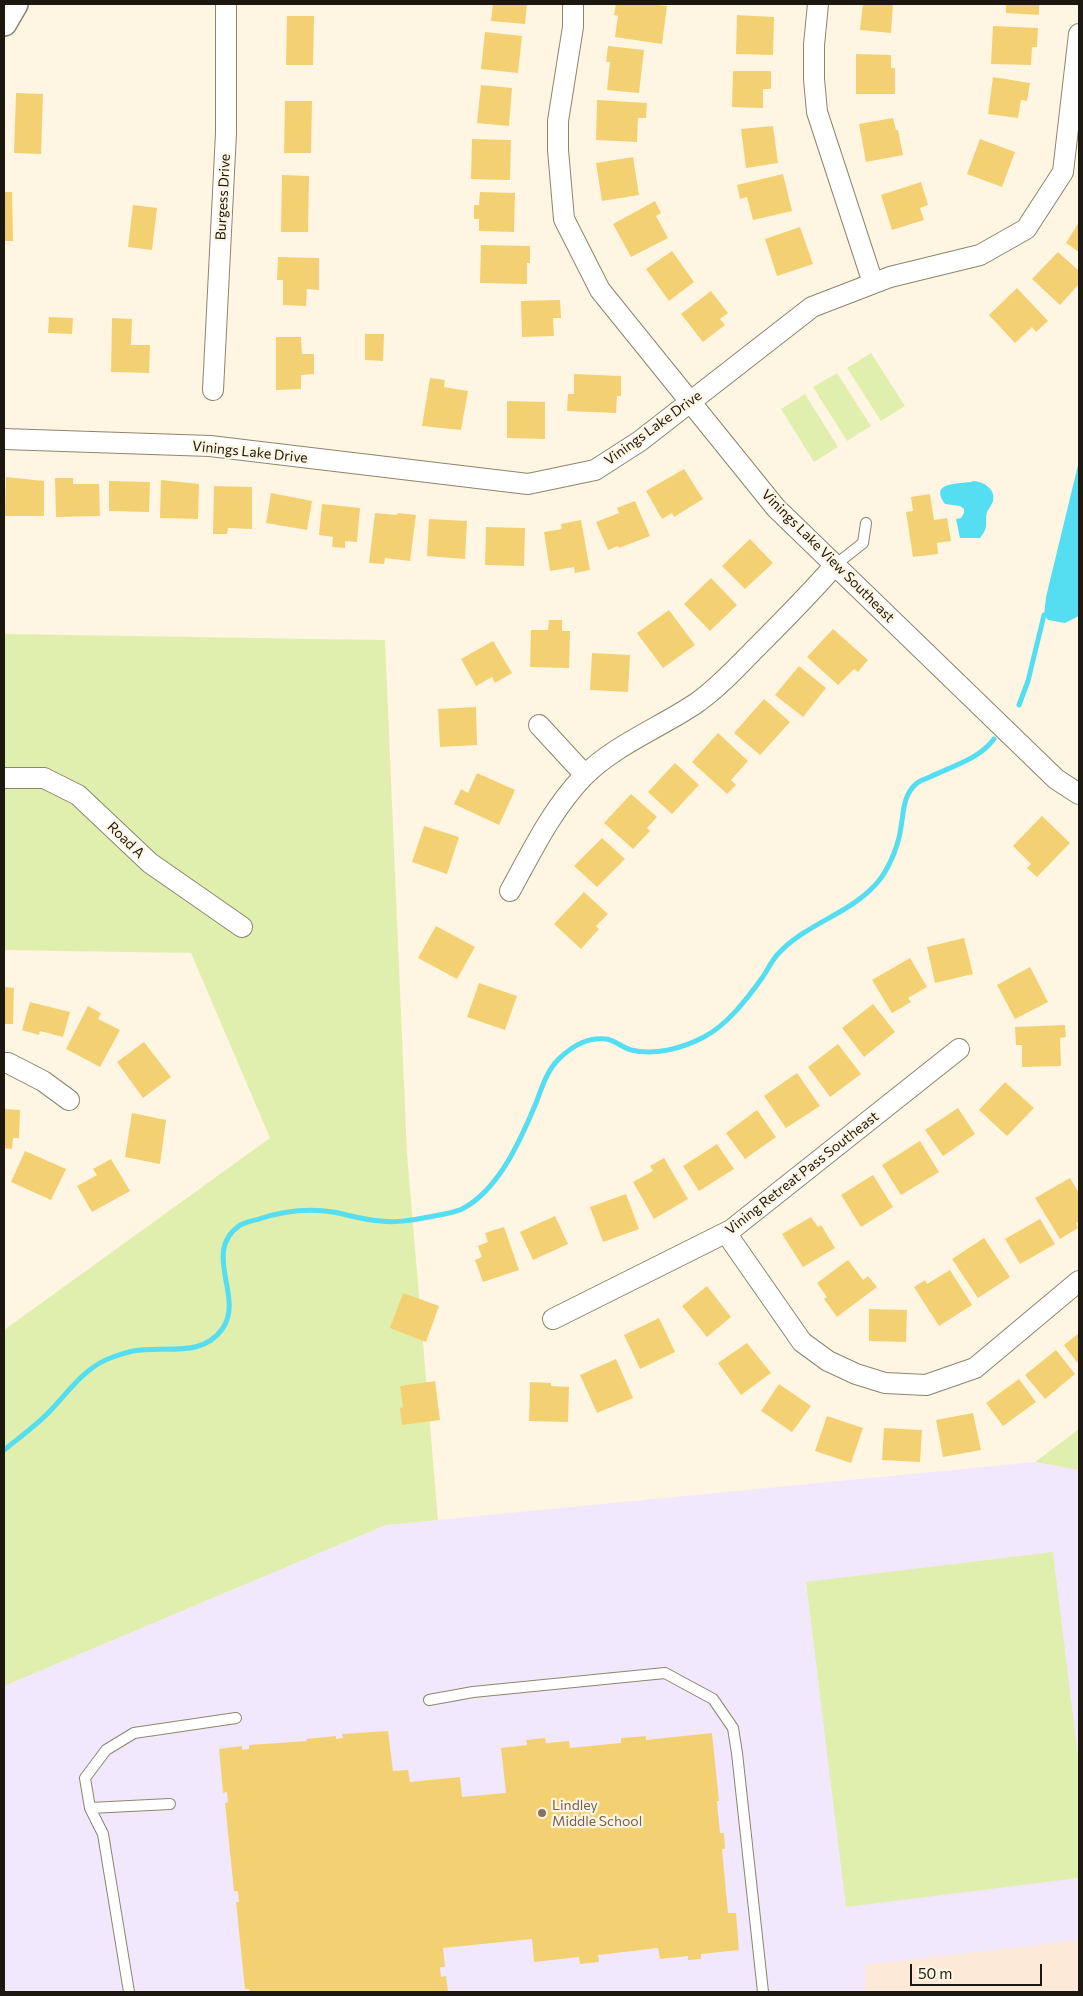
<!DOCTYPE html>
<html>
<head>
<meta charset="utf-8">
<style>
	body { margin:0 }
	#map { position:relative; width:1083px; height:1996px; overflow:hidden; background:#fef6e2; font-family:Commissioner,sans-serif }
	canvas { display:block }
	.frame { position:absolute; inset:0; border:5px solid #1c180f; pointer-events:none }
	.scale { position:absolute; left:910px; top:1964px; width:132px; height:22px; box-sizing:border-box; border:2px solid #1c180f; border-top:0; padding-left:6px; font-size:15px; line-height:18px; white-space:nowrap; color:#1c180f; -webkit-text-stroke:4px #fef6e2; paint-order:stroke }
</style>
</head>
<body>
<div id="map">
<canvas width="1083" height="1996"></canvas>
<div class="frame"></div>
<div class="scale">50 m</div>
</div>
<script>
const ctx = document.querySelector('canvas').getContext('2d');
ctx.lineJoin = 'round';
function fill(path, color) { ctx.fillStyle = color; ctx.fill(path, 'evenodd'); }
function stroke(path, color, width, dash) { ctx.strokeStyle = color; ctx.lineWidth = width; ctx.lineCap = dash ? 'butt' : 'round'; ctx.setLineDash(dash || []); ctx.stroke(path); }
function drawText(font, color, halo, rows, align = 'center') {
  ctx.font = font + ' Commissioner,sans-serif'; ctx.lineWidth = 4.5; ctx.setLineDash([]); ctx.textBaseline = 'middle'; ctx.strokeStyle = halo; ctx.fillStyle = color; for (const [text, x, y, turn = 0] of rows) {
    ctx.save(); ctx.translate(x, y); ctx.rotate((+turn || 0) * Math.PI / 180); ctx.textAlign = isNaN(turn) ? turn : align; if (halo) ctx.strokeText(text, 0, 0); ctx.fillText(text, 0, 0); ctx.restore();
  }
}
fill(new Path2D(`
	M1079 1940V1992H865L864 1965Z`), '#fce9d8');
fill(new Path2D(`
	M1035 1462 1079 1470V1940L865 1965V1992H4V1686L386 1525Z`), '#f2e8fd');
fill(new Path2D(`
	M871 353 905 406 881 421 847 368Z
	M837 373 871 426 847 441 813 387Z
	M805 394 838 447 814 462 781 409Z
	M4 634 385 640 407 1154 438 1520 386 1525 4 1686V1330L270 1138 191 953 4 950Z
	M1079 1429V1470L1035 1462Z
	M1053 1552 1079 1765V1878L846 1907 806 1582Z`), '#e0efad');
fill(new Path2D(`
	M1079 461V616L1065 623 1048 620 1044 615 1046 597Z
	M974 481C984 482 996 489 993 501 992 505 989 508 987 512 984 523 990 526 980 538H960L956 519 961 518 964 513V509L960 506 945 504C928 480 962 485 974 481Z`), '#55def2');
stroke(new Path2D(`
	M1019 705 1028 681 1044 615
	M4 1450C20 1437 37 1425 51 1410 70 1390 86 1366 113 1357 120 1355 127 1352 133 1351 164 1345 202 1359 223 1328 244 1297 202 1252 239 1226 244 1222 253 1221 259 1219 283 1211 308 1208 333 1212 349 1215 364 1220 381 1221 397 1223 413 1220 429 1217 439 1215 453 1213 462 1209 499 1190 521 1139 536 1103 543 1085 547 1069 562 1056 574 1045 589 1037 606 1039 614 1040 622 1047 631 1050 655 1056 683 1048 704 1037 727 1025 747 999 762 978 767 971 771 962 777 955 806 922 854 914 881 878 891 864 899 843 901 827 904 810 903 795 917 783 921 780 925 779 930 777 952 766 978 760 994 739`), '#55def2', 5);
fill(new Path2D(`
	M493 4H527L525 24 491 21Z
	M616 4H649L667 6 662 44 615 37 618 16 614 15Z
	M863 4H893L891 33 860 30Z
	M1006 4H1039V15L1006 13Z
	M737 15 774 17 773 55 736 54Z
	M287 16H314L313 65H286Z
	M993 26 1038 28 1037 47H1032L1031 65 991 64Z
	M485 32 522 36 518 73 481 69Z
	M608 46 644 50 639 93 607 90 610 62H606Z
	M856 54 891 55V68H895V94H856Z
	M733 71H771V89H763V108L732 107Z
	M993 77 1030 83 1027 101 1021 100 1018 118 988 114Z
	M481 85 512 88 509 126 477 123Z
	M16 93 43 94 41 154 14 153Z
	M597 100 647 103 646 118H638L637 142 596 140Z
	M285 101H312L311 153H284Z
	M893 118 896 130H898L903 155 866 162 859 124Z
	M773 126 778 163 746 168 741 129Z
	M472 139 511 140 510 180 471 179Z
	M980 139 1015 152 1002 187 967 174Z
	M633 157 639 195 602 201 596 163Z
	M783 174 792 211 753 220 747 197 740 199 737 185Z
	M282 175 309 176 308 232H281Z
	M921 182 928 205 920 208 924 220 892 230 881 195Z
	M4 192H12L13 241H4Z
	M480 192 515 193 514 232 479 231V219H474V205H479Z
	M655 201 661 213 656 216 668 238 631 257 613 224Z
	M133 205 157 208 152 250 128 247Z
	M1079 222V252L1066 243Z
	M800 227 813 264 777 276 765 239Z
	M481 245 530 246V263H527V284L480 283Z
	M672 251 694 282 669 301 646 269Z
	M1058 252 1079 271V284L1060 305 1032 279Z
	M278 257 319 258V290L307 289 306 306 283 305V280H277Z
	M1017 288 1048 321 1036 332 1032 327 1015 343 989 315Z
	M711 291 728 313 720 319 725 325 703 342 681 314Z
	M560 300 561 318H553L554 336 522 337 521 301Z
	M49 317 73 318 72 334 48 333Z
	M112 318 132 319 131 345H150L149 373 111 372Z
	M365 334H384L383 361 365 360Z
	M276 337H301L302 354H314V374L301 375V389L276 390Z
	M574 374 621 376V396H617L616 413 567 411 568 394H574Z
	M430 378 445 380 444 387 468 391 461 430 422 426Z
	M507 401 545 402V439L507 438Z
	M684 469 703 499 674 517 672 513 662 519 646 491Z
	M6 477 44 481V516H5Z
	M55 478H73V484H99L100 516 56 517Z
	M161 480 199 484 198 519 160 518Z
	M109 481 150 482 149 512 109 511Z
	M214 486 252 487V529L228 528 227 534H213Z
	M271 493 312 501 307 530 266 523Z
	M930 494 934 520 947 518 951 541 937 543 938 554 913 557 906 512 913 511 911 497Z
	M635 501 650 536 619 548 618 546 608 550 596 522 619 513 617 508Z
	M322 504 360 508 357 542 345 541V548L332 547 333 537 319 535Z
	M375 513 397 515 398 513 416 515 410 561 385 558 384 564 369 563Z
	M429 519 467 521 465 559 427 556Z
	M581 520 590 570 575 573 574 567 550 571 544 532 562 529 561 524Z
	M486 527 525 528 524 566 485 565Z
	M750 539 773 563 745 589 722 566Z
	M711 578 737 605 710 631 684 604Z
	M669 610 695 645 663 668 637 633Z
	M549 620H562V631H570L569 668 530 667 531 630H548Z
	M833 629 868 660 858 672 854 669 838 685 807 657Z
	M493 641 512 673 495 683 492 677 476 686 461 659Z
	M592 653 630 655 628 692 590 690Z
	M799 666 826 688 803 717 775 695Z
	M764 699 790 722 760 755 734 733Z
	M476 707 477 745 440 747 438 709Z
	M718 733 748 761 731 780 736 785 727 794 692 762Z
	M675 763 699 785 672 814 648 792Z
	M477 773 515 790 499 825 454 804 461 789 468 793Z
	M631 794 657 817 647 828 650 831 633 849 604 823Z
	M1042 816 1070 843 1037 877 1027 868 1031 864 1013 846Z
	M424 826 459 837 447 874 412 862Z
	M602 838 625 859 597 887 574 866Z
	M584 892 608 914 596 926 599 929 581 949 554 924Z
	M436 926 475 947 457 979 418 958Z
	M964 938 973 974 935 983 927 947Z
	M910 958 927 987 908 998 911 1002 892 1013 872 980Z
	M1030 967 1048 1002 1015 1019 997 985Z
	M479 983 517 996 505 1030 467 1017Z
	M4 987 14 988 13 1024H4Z
	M30 1002 70 1012 63 1037 40 1031 39 1035 22 1030Z
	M873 1004 895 1032 864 1057 842 1028Z
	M88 1006 101 1013 98 1019 120 1030 100 1067 66 1049Z
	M1065 1025 1066 1037 1060 1038 1061 1066 1022 1067V1045H1016L1015 1027Z
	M144 1042 171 1077 143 1098 117 1062Z
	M838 1044 861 1074 830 1097 808 1067Z
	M797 1073 820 1106 786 1128 764 1096Z
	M1005 1082 1034 1108 1007 1136 979 1110Z
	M958 1108 975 1134 943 1156 925 1130Z
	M4 1109 20 1110 19 1138H13L12 1149 4 1148Z
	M757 1110 776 1137 745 1159 726 1133Z
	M132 1113 166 1120 160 1164 125 1157Z
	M920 1141 939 1172 901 1195 882 1165Z
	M717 1144 734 1169 699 1191 683 1166Z
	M25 1151 66 1169 51 1200 11 1182Z
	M664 1158 688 1199 654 1219 633 1182 653 1171 650 1166Z
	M111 1159 130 1191 92 1212 77 1186 97 1175 93 1169Z
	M873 1175 893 1207 861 1227 841 1195Z
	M1070 1178 1079 1193V1221L1076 1223 1078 1228 1060 1239 1035 1198Z
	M626 1194 639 1229 603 1242 590 1207Z
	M555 1216 568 1244 533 1260 520 1232Z
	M811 1217 818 1227 821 1225 835 1248 803 1267 782 1234Z
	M1040 1219 1055 1244 1020 1264 1005 1239Z
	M504 1227 519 1270 483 1282 475 1260 482 1257 478 1246 488 1242 485 1233Z
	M984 1238 1010 1277 978 1298 952 1259Z
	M848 1260 863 1280 868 1276 877 1287 837 1317 824 1299 827 1297 817 1283Z
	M950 1270 972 1305 939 1326 914 1287 925 1280 927 1284Z
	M707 1286 731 1317 707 1337 682 1306Z
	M403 1293 439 1306 426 1342 390 1328Z
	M869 1309 907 1310 906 1342 869 1341Z
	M659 1318 675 1352 640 1369 624 1335Z
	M1079 1333V1365L1064 1345Z
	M747 1343 771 1373 741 1395 718 1363Z
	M1056 1350 1075 1374 1045 1399 1025 1375Z
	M616 1359 633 1398 597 1413 580 1375Z
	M1019 1379 1036 1402 1003 1426 986 1403Z
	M435 1381 440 1420 402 1425 400 1408 403 1407 400 1386Z
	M530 1382 551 1383V1386L569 1387 568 1422 529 1421Z
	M779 1384 811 1406 792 1432 761 1411Z
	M973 1413 981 1450 943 1457 936 1420Z
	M827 1416 863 1428 851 1463 815 1451Z
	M884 1428 922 1430 920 1462 882 1460Z
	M388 1731 393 1771 408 1770 410 1782 460 1777 462 1797 506 1793 501 1748 527 1745 526 1740 545 1738 546 1743 569 1741 570 1748 621 1743V1738L646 1736V1740L712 1733 719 1801H717L720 1833H724L725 1849H722L728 1913H736L739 1950 701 1954V1959L688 1960V1956L660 1959 658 1948 598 1955 599 1962 580 1964 579 1957 534 1962 532 1939 443 1948 445 1967H440L441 1977 446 1976 448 1992H250L249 1989H245L236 1902H239L238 1891H234L225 1803 228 1802 227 1792 223 1793 219 1749 242 1746V1750L249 1749V1745L307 1741 306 1739 336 1736V1739L343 1738 342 1734Z`), '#f3d173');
const service = new Path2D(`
	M835 565 863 543 866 523
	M429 1700 473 1692 665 1673 713 1699 733 1728 737 1753 763 1992
	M90 1808 170 1804
	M129 1992 103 1834 90 1808 85 1778 106 1750 134 1733 236 1718`);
const minor = new Path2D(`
	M573 4V27L558 121V150L564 219 600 290 776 508 1056 779 1079 794
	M818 4 814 45V79L817 112 873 283
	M213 390 226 133V4
	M4 439 210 446 528 484 595 470 640 441 812 307 890 277 980 255 1026 229 1063 172 1079 34
	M539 725 585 775
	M4 778H44L78 795 150 863 242 927
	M510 891C532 851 552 809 584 776 615 745 659 728 695 704 717 689 735 669 754 650 782 622 809 595 835 565
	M4 1063H8L43 1081 69 1100
	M726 1233 802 1342 828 1361 856 1374 885 1383 926 1385 975 1368 1079 1281
	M553 1319 731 1230 959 1049`);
const tertiary = new Path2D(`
	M4 23 15 4`);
stroke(service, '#8d856d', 12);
stroke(minor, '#8d856d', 22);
stroke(tertiary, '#8d856d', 28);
stroke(service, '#fff', 10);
stroke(minor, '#fff', 20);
stroke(tertiary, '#fff', 25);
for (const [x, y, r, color] of [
	[542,1813,5,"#8d6e63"]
]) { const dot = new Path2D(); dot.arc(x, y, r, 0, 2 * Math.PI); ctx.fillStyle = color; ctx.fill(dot); stroke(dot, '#fef6e2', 2); }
drawText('14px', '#1c180f', '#fef6e2', [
	["Burgess Drive",223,197,-87],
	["Vinings Lake Drive",653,428,-36],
	["Vinings Lake Drive",250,452,6],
	["Vinings Lake View Southeast",828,556,45],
	["Road A",126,840,44],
	["Vining Retreat Pass Southeast",802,1173,-38]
]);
drawText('14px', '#785e54', '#fef6e2', [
	["Lindley",552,1805],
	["Middle School",552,1821]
], 'left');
</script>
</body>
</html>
